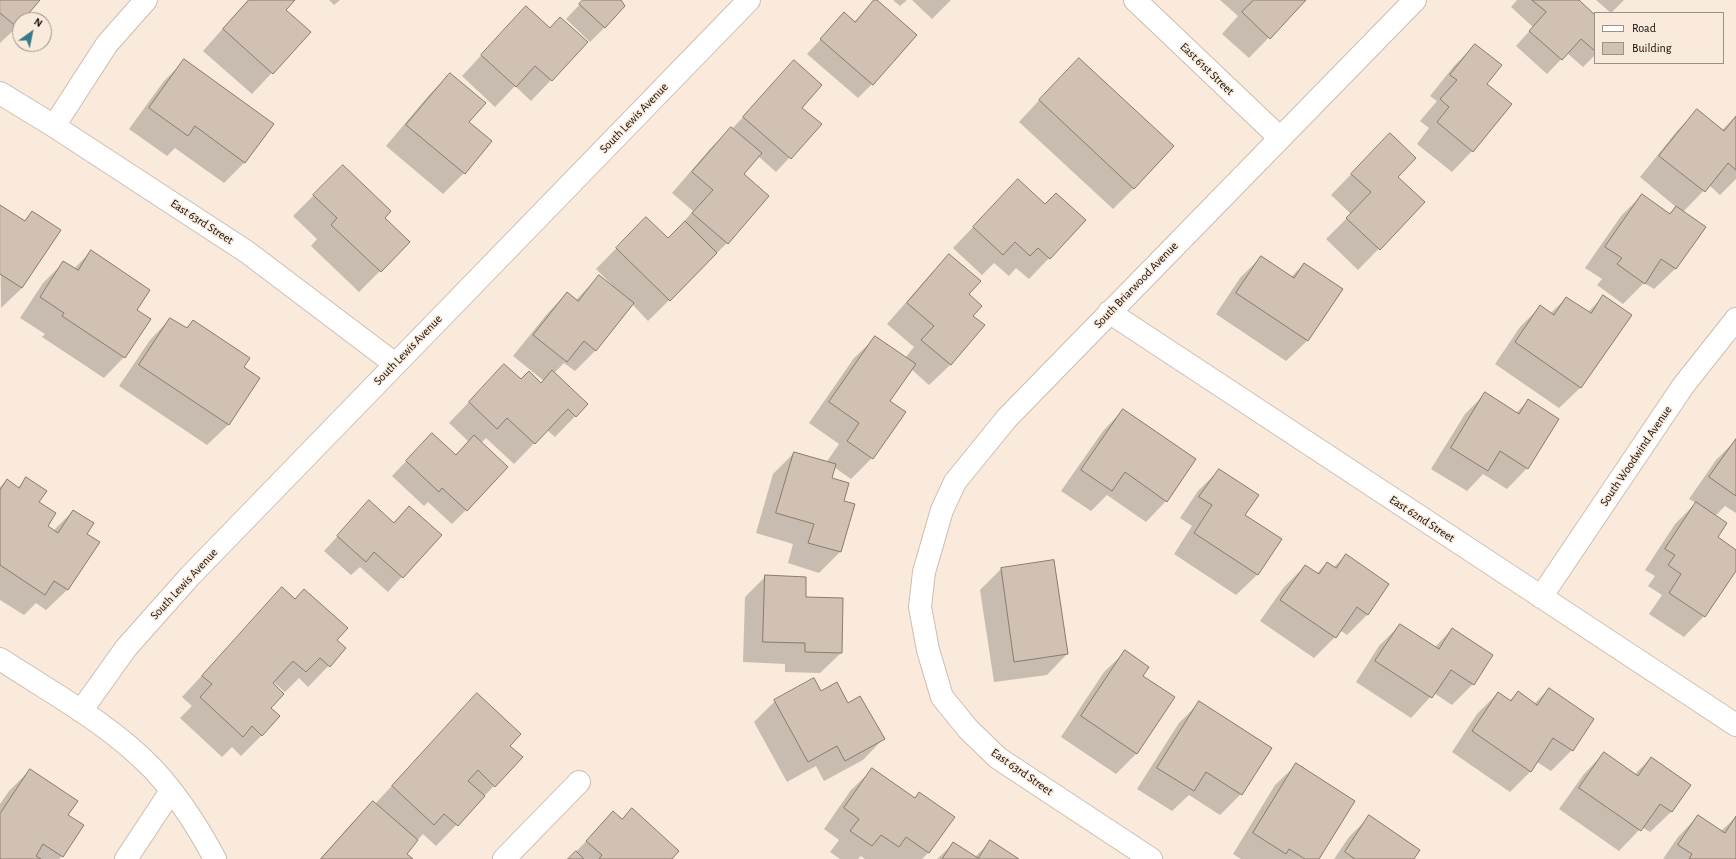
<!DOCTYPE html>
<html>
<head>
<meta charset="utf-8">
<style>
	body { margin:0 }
	#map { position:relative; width:1736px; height:859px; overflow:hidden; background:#faeadc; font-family:"Alegreya Sans",sans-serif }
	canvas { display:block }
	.legend { position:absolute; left:1594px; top:12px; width:130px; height:52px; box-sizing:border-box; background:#faeadc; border:1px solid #9d9187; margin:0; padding:5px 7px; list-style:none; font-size:12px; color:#110b07 }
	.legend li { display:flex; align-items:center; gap:8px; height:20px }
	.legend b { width:20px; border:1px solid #9d9187 }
	.north { position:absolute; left:12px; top:12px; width:40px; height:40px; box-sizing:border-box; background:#faeadc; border:1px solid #9d9187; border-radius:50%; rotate:33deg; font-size:11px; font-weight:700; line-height:16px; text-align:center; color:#110b07 }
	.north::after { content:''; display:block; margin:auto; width:14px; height:18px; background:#367a89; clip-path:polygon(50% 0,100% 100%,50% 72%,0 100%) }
</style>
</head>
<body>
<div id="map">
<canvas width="1736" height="859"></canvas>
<ul class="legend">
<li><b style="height:5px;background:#fff"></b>Road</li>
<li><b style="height:11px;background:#d1c1b3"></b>Building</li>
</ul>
<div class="north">N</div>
</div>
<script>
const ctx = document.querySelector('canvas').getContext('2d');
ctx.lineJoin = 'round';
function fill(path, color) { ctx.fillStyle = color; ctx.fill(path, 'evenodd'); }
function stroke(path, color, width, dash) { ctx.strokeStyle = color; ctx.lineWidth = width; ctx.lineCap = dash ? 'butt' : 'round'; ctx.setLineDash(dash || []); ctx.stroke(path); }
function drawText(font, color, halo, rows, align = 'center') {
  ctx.font = font + ' "Alegreya Sans",sans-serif'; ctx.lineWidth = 3; ctx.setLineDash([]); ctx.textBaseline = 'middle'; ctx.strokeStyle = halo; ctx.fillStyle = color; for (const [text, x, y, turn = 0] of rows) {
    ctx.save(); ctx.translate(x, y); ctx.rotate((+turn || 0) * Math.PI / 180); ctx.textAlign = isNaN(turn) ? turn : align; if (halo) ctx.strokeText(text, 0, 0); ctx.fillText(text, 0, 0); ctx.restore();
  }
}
fill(new Path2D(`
	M0 0H38L22 20H20L17 27 0 43Z
	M248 0H293L284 10 310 32 252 94 203 51Z
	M329 0H340L334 5Z
	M584 0H619L605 27 590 42 566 19Z
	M876 0 872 84 858 98 807 54 844 14 854 22Z
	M893 0H907L900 6Z
	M912 0H951L932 19Z
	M1220 0H1305L1249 58 1222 34 1238 16Z
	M1517 0H1577L1595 16V55L1583 67 1567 53 1547 74 1516 46 1533 27 1511 7Z
	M1596 0H1624L1611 13Z
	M526 7 550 29 551 80 531 101 515 86 495 107 462 76Z
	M1475 45 1485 84 1472 151 1452 172 1417 144 1429 128 1420 121 1437 101 1430 96 1454 66Z
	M184 61 245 162 224 183 175 148 167 156 129 129 164 81Z
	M794 61 801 108 820 125 776 172 758 156 742 174 727 243 648 321 632 304 595 351 575 371 564 363 554 373 587 404 555 437 547 430 514 464 486 438 481 443 466 510 452 524 428 502 424 506 392 476 432 434 455 456 469 442 449 423 504 365 520 380 541 384 544 381 513 356 547 314 567 293 576 300 599 276 612 287 613 286 596 269 646 218 668 240 693 211 672 193 710 149 731 128 732 129Z
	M450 74 468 122 464 173 443 194 386 146 429 95Z
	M1058 80 1134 188 1113 209 1019 122Z
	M1697 111 1722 130 1736 116V179L1720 195 1709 185 1683 212 1704 227 1675 269 1654 289 1644 283 1623 304 1597 285 1602 279 1585 268 1621 216 1642 195 1669 214 1676 207 1640 177 1677 131Z
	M1390 134 1397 177 1424 202 1358 270 1326 239 1351 214 1331 195Z
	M1018 180 1045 206 1085 221 1029 279 1016 268 1009 276 994 263 982 275 953 248Z
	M322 187 383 218 409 242 359 292 311 246 317 239 293 216Z
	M0 206 24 221 33 212 22 288 1 308Z
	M91 251 136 310 124 357 104 378 42 337 45 334 20 318 43 283 64 262 74 269Z
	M949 255 968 294 972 316 983 325 950 365 929 385 911 369 889 401 872 458 851 479 834 467 831 478 842 502 854 505 840 552 819 573 788 563 793 544 756 533 773 474 794 453 826 463 839 444 809 423 854 358 875 338 905 358 914 347 887 324 929 276Z
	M1261 257 1291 277 1304 264 1341 290 1307 341 1286 361 1216 314 1240 278Z
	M1604 296 1630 315 1580 388 1559 408 1495 364 1520 327 1540 307 1550 314 1566 298 1588 312Z
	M170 319 185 329 193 321 242 367 259 378 228 425 207 445 119 386 150 340Z
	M1485 394 1516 413 1528 401 1527 468 1507 489 1483 474 1467 491 1431 469 1465 414Z
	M1123 410 1166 501 1146 522 1107 495 1091 511 1061 491 1103 431Z
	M1736 440V513L1725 506 1715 516 1716 537 1736 551V569L1704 616 1684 637 1649 614 1662 595 1648 586 1655 576 1645 570 1675 524 1696 503 1689 499 1716 460Z
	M1219 470 1244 515 1281 539 1257 575 1236 595 1174 554 1192 526 1180 518 1198 491Z
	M26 479 38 502 46 526 53 531 73 511 86 534 98 542 67 590 46 610 36 603 24 615 0 600V487L7 480 17 488Z
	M369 502 393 523 409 507 440 535 388 592 360 567 351 575 324 551Z
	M1346 555 1368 614 1347 635 1340 630 1335 637 1314 658 1260 621 1284 587 1305 566 1316 574 1327 563 1334 567Z
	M1053 561 1067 654 1047 675 994 682 980 590 1001 569Z
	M766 576 841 653 820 673 785 672V664L743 662 745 597Z
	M282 589 345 649 308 687 299 678 285 692 272 681 269 708 262 735 241 756 232 747 222 757 180 718 192 706 182 697Z
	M1400 625 1435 647 1452 629 1473 684 1452 705 1434 693 1411 718 1356 682 1379 646Z
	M1125 652 1142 676 1137 753 1116 774 1061 737 1104 672Z
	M1549 689 1572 750 1551 771 1537 762 1531 771 1510 792 1452 752 1477 714 1498 693 1509 701 1518 693 1534 704Z
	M821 692 848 704 883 739 863 760 824 781 816 766 787 782 754 722 775 701Z
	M477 694 509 746 494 786 436 846 423 834 405 854 411 859H320L352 823 373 802 375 804Z
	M1200 702 1271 748 1241 794 1220 815 1189 795 1172 811 1137 789 1179 723Z
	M1604 753 1635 774 1651 758 1690 785 1671 812 1650 832 1642 827 1619 851 1559 809 1584 774Z
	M1296 765 1318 859H1241L1233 854 1275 785Z
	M30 770 67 816 62 856 59 859H0V804L9 791Z
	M872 770 914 799 919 794 953 817 928 853 922 859H865L861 856 858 859H840L830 852 839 840 824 829 851 790Z
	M613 813 670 859H569Z
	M1698 816 1721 831 1736 817V859H1663L1678 837Z
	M1369 817 1413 859H1334L1349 837Z
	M991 841 1017 859H937L954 843 975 857Z`), '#0003');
const building = new Path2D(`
	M0 0H40L23 20H20V24L17 27 0 13Z
	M249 0H295L286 10 311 32 273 74 223 29Z
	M583 0H621L625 6 605 28 579 4Z
	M874 0H877L917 35 873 85 820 39 844 12 855 22Z
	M1254 0H1306L1270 39 1242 12Z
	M1532 0H1579L1595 15V51L1581 39 1562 60 1529 31 1546 12Z
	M526 6 550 28 560 17 588 42 552 81 535 66 516 87 481 55Z
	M1475 44 1502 65 1487 84 1512 104 1473 152 1437 122 1449 107 1440 99 1457 80 1450 75Z
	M1079 58 1174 146 1134 189 1039 100Z
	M184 59 274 124 245 163 195 126 188 136 149 108Z
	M794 60 822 85 802 108 822 124 791 159 743 117Z
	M450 73 486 103 469 122 492 141 465 174 406 125Z
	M1697 109 1724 131 1736 116V170L1728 163 1705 192 1659 156Z
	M731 127 762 153 744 174 769 196 728 244 692 213 713 190 692 172Z
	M1390 133 1416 158 1398 177 1425 202 1380 250 1346 218 1371 192 1351 174Z
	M343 165 391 211 385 218 410 242 381 272 331 225 337 218 313 195Z
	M1018 179 1045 204 1056 193 1086 220 1050 259 1038 248 1030 256 1015 242 1003 255 973 227Z
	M1642 194 1670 214 1676 206 1706 227 1676 269 1661 259 1645 284 1617 264 1622 258 1605 247Z
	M0 205 25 221 32 211 61 230 22 288 0 274Z
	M646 217 668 238 685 221 717 253 670 301 616 248Z
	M91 250 150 290 137 310 151 319 125 358 62 316 64 313 40 297 63 261 78 270Z
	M949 254 981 281 969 294 982 306 973 316 985 325 951 365 921 340 934 326 907 303Z
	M1261 256 1294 278 1304 263 1343 289 1308 341 1236 293Z
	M599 275 634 303 596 351 584 341 567 362 533 335 567 292 578 301Z
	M1603 295 1632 315 1581 388 1515 342 1540 305 1554 315 1566 297 1591 313Z
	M170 318 187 328 193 320 250 358 244 367 260 378 229 425 139 365Z
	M875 336 916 364 890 401 906 412 873 459 847 441 859 423 829 402Z
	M504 364 521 379 529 371 541 383 552 370 588 404 576 417 568 409 535 444 507 418 497 429 469 402Z
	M1485 392 1519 414 1528 399 1559 419 1528 469 1500 451 1488 471 1451 448Z
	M1123 409 1196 459 1167 502 1125 472 1112 491 1081 470Z
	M432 433 456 455 474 435 508 467 467 511 442 488 439 492 406 461Z
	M1736 439V496L1709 477Z
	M794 452 836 464 832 478 849 483 844 501 855 504 841 552 808 543 814 524 776 513Z
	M1219 469 1259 495 1245 515 1282 539 1258 575 1194 533 1212 505 1199 497Z
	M26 477 47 491 39 502 56 513 48 526 58 533 73 510 94 523 87 534 100 542 68 590 54 581 45 595 0 565V490L7 479 19 488Z
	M369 500 394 523 409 506 442 535 403 578 374 552 366 562 337 536Z
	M1696 502 1727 523 1718 537 1736 550V571L1705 617 1669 593 1681 574 1668 565 1675 555 1665 549Z
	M1346 554 1389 584 1368 615 1357 607 1336 638 1280 600 1305 565 1319 574 1327 562 1336 568Z
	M1054 560 1068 654 1014 662 1001 568Z
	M765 575 806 577V597L843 598 842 653 805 652V643L763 642Z
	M282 587 295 599 304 589 348 628 337 640 346 648 330 667 320 658 306 672 293 661 273 683 284 694 271 708 280 716 262 736 252 726 243 737 200 697 212 684 202 676Z
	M1400 624 1439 649 1452 628 1493 655 1474 685 1451 670 1432 698 1375 661Z
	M1125 650 1149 667 1143 676 1175 697 1137 754 1081 716Z
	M814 678 821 691 837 682 848 703 860 696 885 739 845 761 837 746 808 762 774 700Z
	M1549 688 1594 719 1573 751 1553 738 1531 772 1472 731 1498 692 1511 701 1518 691 1537 705Z
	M477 693 521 734 510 746 523 757 495 787 478 770 468 781 485 796 458 826 444 814 434 825 392 786Z
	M1199 701 1272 748 1242 795 1206 772 1194 791 1157 768Z
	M1604 752 1638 776 1651 757 1691 785 1672 812 1660 804 1641 831 1579 788Z
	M1296 763 1355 801 1319 859H1305L1289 849 1286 854 1253 833Z
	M872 768 915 798 919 792 955 817 929 853 906 837 899 847 881 835 872 846 850 831 859 819 844 808Z
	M30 769 78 801 68 815 84 825 63 857 43 844 36 856 41 859H0V814Z
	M373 801 418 840 407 854 413 859H321Z
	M632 808 679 851 672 859H599L602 855 586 841 613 811 622 819Z
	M1369 815 1420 850 1414 859H1355L1345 852Z
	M1698 815 1725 833 1736 816V859H1689L1692 854 1678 845Z
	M990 840 1019 859H942L953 842 978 858Z
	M576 851 584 859H568Z`);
fill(building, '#d1c1b3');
stroke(building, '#897a6d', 1);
const minor = new Path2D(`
	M1135 0 1280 138
	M0 93 54 126 247 252 395 364
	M54 126 107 44 146 0
	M1109 312 1736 725
	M1541 597 1683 386 1736 319
	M0 659C52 693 110 724 153 769 178 796 198 827 215 859
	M81 711 126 648 190 576 749 0
	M126 859 171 791
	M504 859 579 782
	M1151 859 998 758 968 729 942 697 928 650 920 607 924 572 942 510 955 482 1007 418 1415 0`);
stroke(minor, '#ccbdaf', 24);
stroke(minor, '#fff', 22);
drawText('12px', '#110b07', '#faeadc', [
	["East 61st Street",1207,69,44],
	["South Lewis Avenue",634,118,-46],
	["East 63rd Street",202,222,33],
	["South Briarwood Avenue",1136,285,-46],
	["South Lewis Avenue",408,350,-46],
	["South Woodwind Avenue",1636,456,-56],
	["East 62nd Street",1422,519,33],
	["South Lewis Avenue",184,584,-47],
	["East 63rd Street",1022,772,35]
]);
</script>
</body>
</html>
